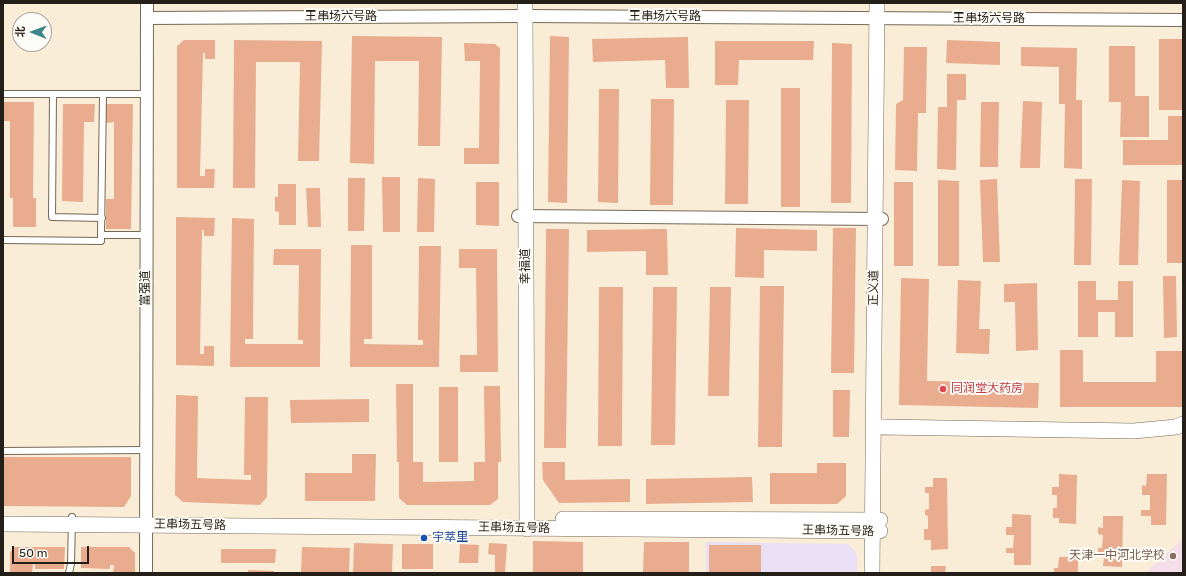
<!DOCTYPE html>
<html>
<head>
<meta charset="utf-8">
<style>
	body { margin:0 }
	#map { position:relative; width:1186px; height:576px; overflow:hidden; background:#faedd8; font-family:Rubik,"Noto Sans SC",sans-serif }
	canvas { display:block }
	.frame { position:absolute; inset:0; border:4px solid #241f18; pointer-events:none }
	.north { position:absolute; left:12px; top:12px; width:40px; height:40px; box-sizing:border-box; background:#fefcf7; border:1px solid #a7a49e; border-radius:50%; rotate:271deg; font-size:11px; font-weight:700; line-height:16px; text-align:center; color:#241f18 }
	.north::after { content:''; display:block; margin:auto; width:14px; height:18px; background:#3d858a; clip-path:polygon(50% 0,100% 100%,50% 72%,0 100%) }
	.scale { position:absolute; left:12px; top:546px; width:77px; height:18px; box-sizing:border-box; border:2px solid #241f18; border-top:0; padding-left:5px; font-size:12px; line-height:14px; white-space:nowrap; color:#241f18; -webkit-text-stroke:3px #fefcf7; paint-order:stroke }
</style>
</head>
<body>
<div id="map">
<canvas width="1186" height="576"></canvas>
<div class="frame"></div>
<div class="north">北</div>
<div class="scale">50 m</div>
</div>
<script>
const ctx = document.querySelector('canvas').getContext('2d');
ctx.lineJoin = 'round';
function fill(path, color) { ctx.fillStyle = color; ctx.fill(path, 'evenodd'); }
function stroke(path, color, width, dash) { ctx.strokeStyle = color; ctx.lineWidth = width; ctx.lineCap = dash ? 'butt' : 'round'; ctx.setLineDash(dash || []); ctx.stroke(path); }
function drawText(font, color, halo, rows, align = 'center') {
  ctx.font = font + ' Rubik,"Noto Sans SC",sans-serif'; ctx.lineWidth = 4; ctx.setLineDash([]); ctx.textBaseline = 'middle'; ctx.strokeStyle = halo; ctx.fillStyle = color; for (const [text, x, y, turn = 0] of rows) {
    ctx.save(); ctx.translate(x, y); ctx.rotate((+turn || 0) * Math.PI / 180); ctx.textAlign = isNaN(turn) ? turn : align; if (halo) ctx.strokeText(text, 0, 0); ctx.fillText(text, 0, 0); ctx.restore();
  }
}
fill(new Path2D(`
	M1183 539V573H1145Z`), '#f5dde9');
fill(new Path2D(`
	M706 542 848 544 855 551 857 556V573H706Z`), '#eae0f5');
fill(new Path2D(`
	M352 36 442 37 440 146H418L419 61H375L374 164 350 163Z
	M550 36 569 37 567 203 548 202Z
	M688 37 689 88H666L665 60 593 62 592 39Z
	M1159 39H1183V110H1159Z
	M184 40H215V59H205V53H203L200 176H205V169H215L214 188H177V46Z
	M234 40 322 41 319 161H298L300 62H256L255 188H233Z
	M947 40 1000 42V65L946 63Z
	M715 41H814L813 60H739L738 85H715Z
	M464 43 495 44 500 48 499 164H464V148H479L480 61H465Z
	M832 43 852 44 851 203H831Z
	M1109 46H1135V96H1149V137H1120L1121 102H1109Z
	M904 47H927L926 113H918L917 171 895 170 896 104 903 100Z
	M1021 47 1077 48 1076 100H1082V169L1064 168 1065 104H1059V67L1021 66Z
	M947 74H966V100H957L956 170 937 169 938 107H947Z
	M781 88H800V207H781Z
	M599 89H619L618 203 598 202Z
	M651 99H674L673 205H650Z
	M726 100H749L748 204H725Z
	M1023 101 1042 102 1040 168H1020Z
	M4 102H34L33 198H36V227H13V198H10V121H4Z
	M981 102H999L998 167H980Z
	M63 104H95L94 122H84L83 202 62 201Z
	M106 104H133L131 229H106V199H114V122L106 123Z
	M1168 116H1183V165H1123V140H1168Z
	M382 177H400V232H383Z
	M348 178H365L364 231H348Z
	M418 178 435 179 434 232H417Z
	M997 179 1000 262H983L980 180Z
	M1075 179H1092L1091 265H1074Z
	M938 180 959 181V266H938Z
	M1122 180 1140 181 1138 265H1119Z
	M1167 180H1183V263H1167Z
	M476 182H499V226L476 225Z
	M894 182H913V266H894Z
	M278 184H296V225H279V212L275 211V197H278Z
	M306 188H320L321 227H308Z
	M176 217 215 218 214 236H204V230H202L200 354H204V346H214V366L176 365Z
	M232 218 254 219 253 339H245V344H303V340H298L299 265H273L274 249H321L320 367H230Z
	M736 228 817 230V251L764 250V278L735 277Z
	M833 228H856L854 373H831Z
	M546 229H569L566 448H544Z
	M667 229 668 275H646V251L587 252V230Z
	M351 245H372V339H364V344L423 345V340H418L419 246H441L439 367H350Z
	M459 249H497L498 372H460V355H477L476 268H459Z
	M1163 276H1176L1177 337 1164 338Z
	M901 278 929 279 927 381 1039 383 1038 408 899 405Z
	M958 280 981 281 979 329H990L989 354 956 353Z
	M1078 281H1096V300H1118V281H1133V337H1115V312H1098V337H1078Z
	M1037 283 1038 350 1016 351 1015 302H1004V284Z
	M760 286H784L782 447H758Z
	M599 287H623L622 446H598Z
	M653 287H677L675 445H651Z
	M710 287H731L729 396H708Z
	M1060 350H1083V382H1156V351H1182V407H1060Z
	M396 384H413V462H423V482L474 481V462H485L484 386H500L501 462H498V499L490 505H407L399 498V462H397Z
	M439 387H458V462H439Z
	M833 390H850L849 437H833Z
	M176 395 198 396 197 478 251 480V475H244L245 397H268L267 497 260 505 183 502 175 495Z
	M369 399V422L291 423 290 400Z
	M352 454H376L375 501H305V473H352Z
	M3 457H131V496L124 507 3 506Z
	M542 462H565V480L630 479V502L559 503 543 480Z
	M817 463H846V496L837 504H770V473H817Z
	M1059 474 1077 475 1076 524 1059 523V518H1053V508H1057V495H1052V487H1059Z
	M1147 474H1167L1166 525H1151V516H1141V510H1150V495H1142V485L1146 486Z
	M752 477 753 502 646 504V479Z
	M933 478H947L948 549 931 550V540H924V529H928V516L925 515V510L929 509V493H925V487H933Z
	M1012 514 1031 515V565H1014V553H1006V548H1013L1014 535H1006V527H1012Z
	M1103 516H1123L1122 567 1103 566 1104 557H1098V548H1102L1103 535 1098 534V527L1103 528Z
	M533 541 583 542V573H533Z
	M644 542H689V573H643Z
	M354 543 393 544 392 573H353Z
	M489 543 507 544 505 573H495V555L488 554Z
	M402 544H433V569H402Z
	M460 544 479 545 478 563H459Z
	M709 545H761V573H709Z
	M15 547H65L64 569H35V564H33L32 573H10V552Z
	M81 547H129L135 553V573H113L114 565H110V569L81 568Z
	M302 547 350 548 349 573H301Z
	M221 549H276L275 563H221Z
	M1059 557H1078V573H1054V568H1058Z
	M931 566H946L945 573H931Z
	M248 570 274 571V573H248Z`), '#e9ac8e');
const service = new Path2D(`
	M3 94H146
	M53 94 52 217 102 218
	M103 94 101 235H146
	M3 240 101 241V235
	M3 451 146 450
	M69 573 71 564 72 517`);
const minor = new Path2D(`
	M147 18 525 16 1183 20
	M518 216 882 219
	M146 573 147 3`);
const tertiary = new Path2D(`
	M525 3 527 529
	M881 427 1134 431 1176 427 1183 424
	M563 519 880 520
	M3 524 880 531
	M872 573 877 3`);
stroke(service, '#746956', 8);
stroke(minor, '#746956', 14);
stroke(tertiary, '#746956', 16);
stroke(service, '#fff', 6);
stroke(minor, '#fff', 12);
stroke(tertiary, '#fff', 15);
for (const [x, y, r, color] of [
	[943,389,4,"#e0444e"],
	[424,538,4,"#1a4fb4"],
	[1173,556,4,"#8d6e63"]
]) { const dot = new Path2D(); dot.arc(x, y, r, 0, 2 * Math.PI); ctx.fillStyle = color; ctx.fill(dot); stroke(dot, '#fefcf7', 1.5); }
drawText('12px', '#241f18', '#fefcf7', [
	["王串场六号路",341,17],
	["王串场六号路",665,17],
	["王串场六号路",989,19],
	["幸福道",526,266,-90],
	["富强道",146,288,-90],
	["正义道",874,288,-89],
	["王串场五号路",190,525,1],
	["王串场五号路",514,528,1],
	["王串场五号路",838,531,1]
]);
drawText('12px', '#be3a42', '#fefcf7', [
	["同润堂大药房",951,389]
], 'left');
drawText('12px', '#164399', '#fefcf7', [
	["宇萃里",432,538]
], 'left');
drawText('12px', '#785e54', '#fefcf7', [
	["天津一中河北学校",1165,556]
], 'right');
</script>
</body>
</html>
